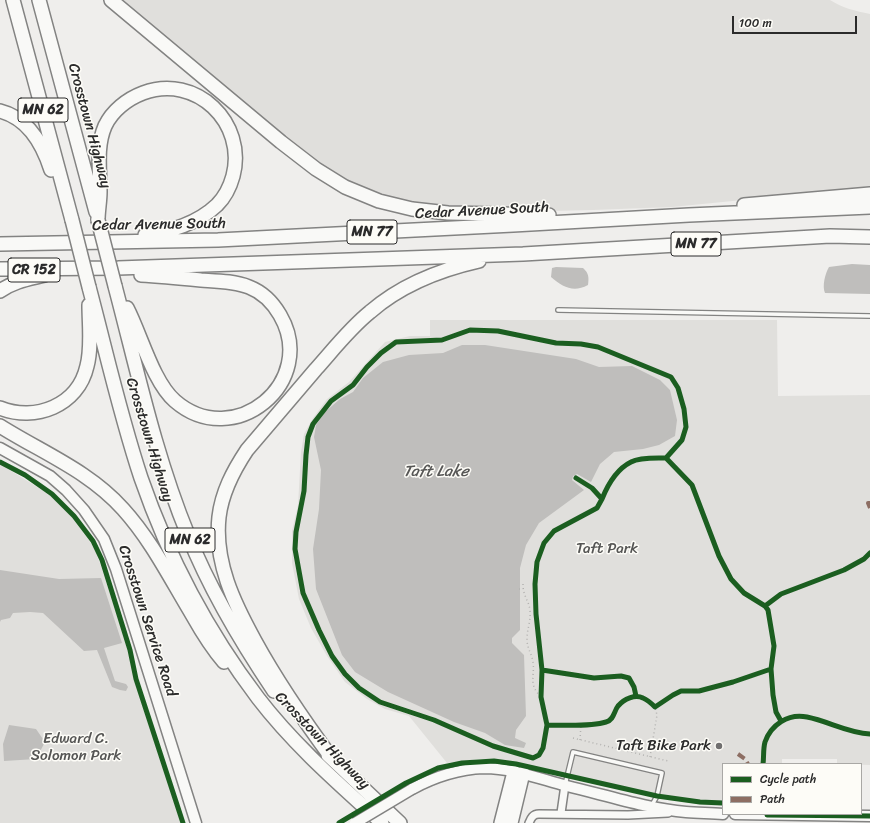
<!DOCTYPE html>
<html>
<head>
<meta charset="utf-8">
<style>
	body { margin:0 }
	#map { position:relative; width:870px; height:823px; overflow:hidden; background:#efeeec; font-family:Sriracha,sans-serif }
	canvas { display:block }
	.legend { position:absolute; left:722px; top:763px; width:140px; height:52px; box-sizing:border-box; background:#fdfcf7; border:1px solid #a9a8a5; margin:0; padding:5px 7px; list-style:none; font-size:12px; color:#2b2b2b }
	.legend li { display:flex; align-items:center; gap:8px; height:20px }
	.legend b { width:20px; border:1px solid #a9a8a5 }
	.scale { position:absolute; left:732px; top:16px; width:125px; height:18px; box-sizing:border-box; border:2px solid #2b2b2b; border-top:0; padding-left:5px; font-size:12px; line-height:14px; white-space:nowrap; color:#2b2b2b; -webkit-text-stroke:3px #fdfcf7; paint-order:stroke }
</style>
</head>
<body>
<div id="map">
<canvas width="870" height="823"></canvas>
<ul class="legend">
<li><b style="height:5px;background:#1b5e20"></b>Cycle path</li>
<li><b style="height:5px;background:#8d6e63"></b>Path</li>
</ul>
<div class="scale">100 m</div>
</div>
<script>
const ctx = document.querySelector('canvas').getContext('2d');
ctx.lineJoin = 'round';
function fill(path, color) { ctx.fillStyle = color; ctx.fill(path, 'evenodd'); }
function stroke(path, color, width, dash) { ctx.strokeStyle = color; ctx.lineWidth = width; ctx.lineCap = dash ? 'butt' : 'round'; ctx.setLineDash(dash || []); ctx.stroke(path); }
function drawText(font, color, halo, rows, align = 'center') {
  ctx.font = font + ' Sriracha,sans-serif'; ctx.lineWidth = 3; ctx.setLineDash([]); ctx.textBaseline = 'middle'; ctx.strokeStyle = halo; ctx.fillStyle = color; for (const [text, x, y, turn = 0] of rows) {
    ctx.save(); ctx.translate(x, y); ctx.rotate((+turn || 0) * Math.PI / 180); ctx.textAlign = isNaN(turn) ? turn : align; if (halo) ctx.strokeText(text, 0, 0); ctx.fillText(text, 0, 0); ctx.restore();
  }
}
fill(new Path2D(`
	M116 0H830C843 8 855 11 870 14V191L753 199 672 207 593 210 510 212 405 204 334 178Z
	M430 320H777L778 396 870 395V765L837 764V759H782V764H723V806L702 805 663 798 572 775 501 760 480 759 447 763 409 716 385 709 367 699 345 682 327 656 311 628 299 599 292 563V531L298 505 301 452 304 434 313 418 327 399 349 382 385 342 410 336H430Z
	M0 464 50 495 70 515 94 547 102 569 128 651 135 682 181 823H0Z`), '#e0dfdc');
fill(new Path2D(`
	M852 264 870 265V294L825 293C822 286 825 274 829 267Z
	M556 267 583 268C589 273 589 278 588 285 573 293 563 287 551 277L552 268Z
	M462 345H485L576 359 599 367 632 366 660 380 670 390 677 420 675 436 659 445 643 449 614 452 600 464 591 482 577 474 573 476 572 480 584 490 539 523 526 545 520 568V630L512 638V643L524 655 526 716 516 730 515 738 526 743 524 748 505 745 485 733 454 722 388 692 355 672 342 655 316 589 313 549 319 509 321 470 314 437 316 425 325 412 340 399 353 392 363 378 383 362 409 355 443 353Z
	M0 570 59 579 101 578 122 643 104 648 115 681 126 684 128 687 126 691 120 690 112 687 97 650 84 651 43 613 30 612 13 613 10 618 1 620 0 622Z
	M9 725 36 729 45 742 36 759 4 761 3 744Z`), '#bfbebc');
const lane = new Path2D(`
	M558 310 870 316
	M565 785 573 752 662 773 657 796 652 805`);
const street = new Path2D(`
	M561 813 565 785
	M529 823C531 818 533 814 539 814L628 815 668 813`);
const secondary = new Path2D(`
	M0 448 50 476 66 490 84 510 104 539 116 569 196 823
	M412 789C434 777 458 769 484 768 513 768 540 779 567 786 605 795 649 809 686 812 699 813 711 813 723 814
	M735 814 870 816`);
const highway = new Path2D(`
	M13 0 72 220
	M39 0 96 212
	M111 0 281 142 316 169 345 187 379 201 412 209 448 213 549 215
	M0 111C28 118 43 145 51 170
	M744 205 870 194
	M98 220C98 211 100 201 100 192 100 170 96 147 105 126 112 111 127 99 143 93 196 73 247 123 233 176 230 187 225 197 217 205 197 224 171 231 145 235
	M0 244 218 240 513 225 689 215 870 207
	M0 269 118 268 523 254 830 236 870 237
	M115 286C137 369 155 455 188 535 210 590 241 642 274 691
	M89 287C106 351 120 415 141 478 168 556 208 632 258 698 294 745 339 784 382 823
	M0 291C14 281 29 279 45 275
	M127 308C141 335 153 382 175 401 234 452 319 382 280 315 273 303 262 292 249 287 234 281 217 281 201 280 181 278 161 276 141 275
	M0 408C35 422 78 406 87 366 92 347 89 325 89 305
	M0 426C43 453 89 471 123 509 152 541 171 580 193 616 202 632 212 648 224 662
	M328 755 400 823
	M333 760C305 722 278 683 255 641 234 603 214 562 219 517 222 492 233 471 247 450 270 423 293 396 316 369 333 350 350 328 370 312 401 285 439 270 479 261
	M501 823 514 772
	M511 823 523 773`);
stroke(lane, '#838382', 6);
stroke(street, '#838382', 10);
stroke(secondary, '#838382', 13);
stroke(highway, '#838382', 16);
stroke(new Path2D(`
	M523 584C523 597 529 600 530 611 531 621 527 629 527 639 527 649 532 654 533 662 535 677 528 684 541 697
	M519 589H523
	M573 738 668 761
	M580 740 581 724
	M650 757 657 715 655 707`), '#b3b2b0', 1.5, [1, 3]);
stroke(lane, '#f9f9f7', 3.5);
stroke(street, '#f9f9f7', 7);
stroke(secondary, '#f9f9f7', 10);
stroke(highway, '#f9f9f7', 13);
const secondaryBridge = new Path2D(`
	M355 823 412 789`);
const highwayBridge = new Path2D(`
	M72 220 89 287
	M98 220 115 286`);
stroke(secondaryBridge, '#838382', 13, []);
stroke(highwayBridge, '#838382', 16, []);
stroke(secondaryBridge, '#f9f9f7', 10);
stroke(highwayBridge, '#f9f9f7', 13);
stroke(new Path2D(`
	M870 503H868L870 508
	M738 754 745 759 748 764`), '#8d6e63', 4, [8, 4]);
stroke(new Path2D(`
	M0 462 25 475 52 494 74 516 93 541 102 560 130 650 136 679 183 823
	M576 478 592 488 602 499 597 508 554 531 544 543 537 562 535 584 536 614 542 670 541 697 547 725 543 748 539 755 533 758 493 746 434 720 380 702 359 688 345 674 332 656 319 630 303 593 295 549 296 532 304 491 306 455 308 437 313 424 331 401 353 385 367 367 381 353 396 342 442 340 470 330 498 331 556 343 581 344 598 347 671 377 678 388 684 409 686 427 682 440 666 458 692 485 719 556 731 579 744 593 765 606
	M602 499C608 484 617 469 631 462 640 457 656 458 666 458
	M542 670 594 678 621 676 629 678 634 687 636 696
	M781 721 776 712 773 695 771 669 774 646 768 610 765 606 781 594 844 570 864 559 870 553
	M547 725C564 725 590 727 606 722 614 720 614 711 618 706 624 699 635 694 643 698 648 700 652 704 655 707L673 695 681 691H699L733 682 771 669
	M763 764C764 757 763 749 765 742 771 725 788 713 807 717 828 721 848 733 870 734
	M767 815 870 816
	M339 823 406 783 438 768 462 763 494 761 516 764 657 796 700 802 723 803`), '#1b5e20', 5);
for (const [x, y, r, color] of [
	[719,746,4,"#706f6f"]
]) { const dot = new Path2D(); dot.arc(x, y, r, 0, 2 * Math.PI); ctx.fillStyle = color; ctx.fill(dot); stroke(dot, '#fdfcf7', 1.5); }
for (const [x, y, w] of [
	[43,110,50],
	[372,232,50],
	[696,244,50],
	[34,270,52],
	[190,540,50]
]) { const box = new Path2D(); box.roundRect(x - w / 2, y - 12, w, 24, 3); ctx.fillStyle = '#fdfcf7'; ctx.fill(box); stroke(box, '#2b2b2b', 1); }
drawText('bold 14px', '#2b2b2b', null, [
	["MN 62",43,110],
	["MN 77",372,232],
	["MN 77",696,244],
	["CR 152",34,270],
	["MN 62",190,540]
]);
drawText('15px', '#2b2b2b', '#fdfcf7', [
	["Crosstown Highway",89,126,75],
	["Cedar Avenue South",482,211,-3],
	["Cedar Avenue South",159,225,-1],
	["Crosstown Highway",149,440,73],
	["Crosstown Service Road",147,621,72],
	["Crosstown Highway",322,741,46]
]);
drawText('15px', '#555554', '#fdfcf7', [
	["Taft Park",607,549],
	["Edward C.",76,739],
	["Solomon Park",76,756]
]);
drawText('15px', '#2b2b2b', '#fdfcf7', [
	["Taft Bike Park",711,746]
], 'right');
drawText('italic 16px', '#575756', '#fdfcf7', [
	["Taft Lake",436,472]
]);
</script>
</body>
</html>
